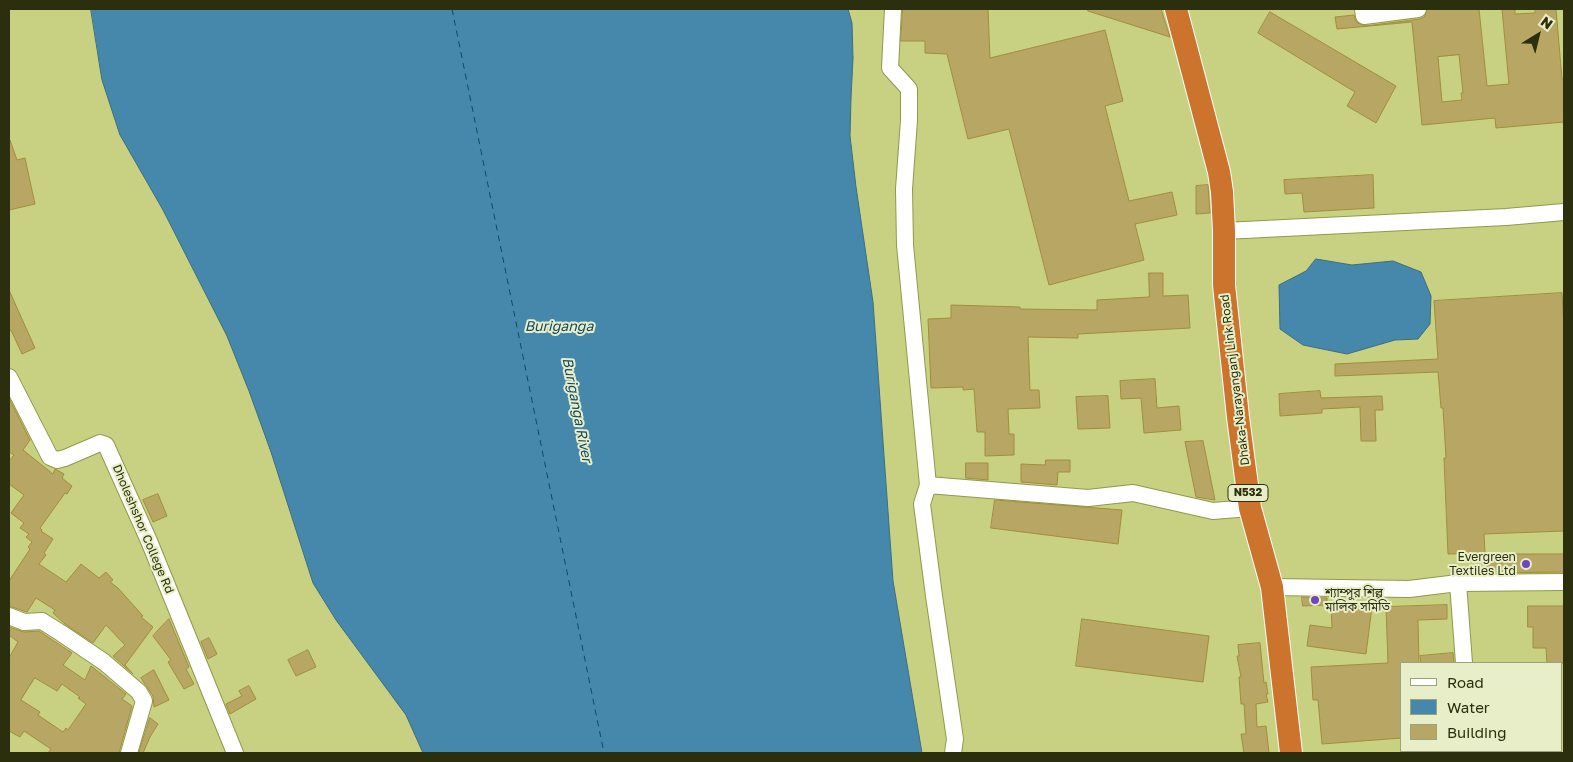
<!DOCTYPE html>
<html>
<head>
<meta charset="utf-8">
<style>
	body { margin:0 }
	#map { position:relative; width:1573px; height:762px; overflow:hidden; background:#c7d181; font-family:"Golos Text",sans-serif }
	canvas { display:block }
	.frame { position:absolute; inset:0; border:10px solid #2b2f0d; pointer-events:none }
	.legend { position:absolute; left:1400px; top:662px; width:162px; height:90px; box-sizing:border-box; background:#e8eec7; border:1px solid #9ca27d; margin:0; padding:6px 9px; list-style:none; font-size:15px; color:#2b2f0d }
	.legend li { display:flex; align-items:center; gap:10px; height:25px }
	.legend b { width:25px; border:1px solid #9ca27d }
	.north { position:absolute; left:1513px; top:10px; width:50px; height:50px; -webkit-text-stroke:4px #e8eec7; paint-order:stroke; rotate:36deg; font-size:14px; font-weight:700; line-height:20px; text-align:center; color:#2b2f0d }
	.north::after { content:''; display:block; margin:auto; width:18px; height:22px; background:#2b2f0d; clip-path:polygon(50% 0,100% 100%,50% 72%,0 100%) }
</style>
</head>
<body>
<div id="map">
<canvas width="1573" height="762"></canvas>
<div class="frame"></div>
<ul class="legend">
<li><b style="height:6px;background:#fff"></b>Road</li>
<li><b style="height:14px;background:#4688ac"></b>Water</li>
<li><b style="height:14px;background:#b7a664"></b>Building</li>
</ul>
<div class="north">N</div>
</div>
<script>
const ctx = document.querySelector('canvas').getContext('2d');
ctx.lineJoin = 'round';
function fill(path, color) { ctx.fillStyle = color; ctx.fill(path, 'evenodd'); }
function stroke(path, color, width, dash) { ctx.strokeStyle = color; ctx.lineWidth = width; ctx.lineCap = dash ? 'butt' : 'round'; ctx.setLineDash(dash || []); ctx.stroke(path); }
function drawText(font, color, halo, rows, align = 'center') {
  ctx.font = font + ' "Golos Text","Noto Sans Bengali",sans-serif'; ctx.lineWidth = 4; ctx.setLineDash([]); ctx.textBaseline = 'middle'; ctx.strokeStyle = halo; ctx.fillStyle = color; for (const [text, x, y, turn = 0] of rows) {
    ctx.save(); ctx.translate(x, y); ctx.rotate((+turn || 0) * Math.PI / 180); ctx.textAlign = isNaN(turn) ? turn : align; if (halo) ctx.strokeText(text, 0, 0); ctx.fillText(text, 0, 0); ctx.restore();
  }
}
const water = new Path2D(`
	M91 9H848L852 23 853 58 851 98 850 136 856 187 873 302 893 581 922 753H423L406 715 336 620 313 583 271 452 249 391 227 336 163 210 120 135 102 80Z
	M1316 259 1352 265 1393 261 1421 272 1431 296 1430 324 1418 339 1395 340 1347 354 1303 345 1280 329 1279 285 1306 271Z`);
fill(water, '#4688ac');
stroke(water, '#3e6d7c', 1);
stroke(new Path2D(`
	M452 9 604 753`), '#124862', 1, [6, 5]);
const building = new Path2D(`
	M903 9H988L990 58 1105 30 1123 101 1105 106 1129 201 1172 192 1177 215 1135 224 1144 260 1049 285 1009 129 968 139 947 54 925 53V41H901Z
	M1088 9H1161L1170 37 1088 11Z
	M1428 9H1479L1487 86 1509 84 1502 9H1515V14L1535 13V9H1556L1562 79H1564V122L1496 128 1495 118 1422 125 1412 22 1337 29 1335 17 1354 15 1356 22 1365 26 1420 19 1424 17ZM1459 55 1463 93H1461L1462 100 1442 102 1438 57Z
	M1270 12 1396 86 1376 123 1347 106 1355 92 1258 33Z
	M9 140H10L17 160 25 158 35 204 9 210Z
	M1373 175 1374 208 1304 212 1302 193 1285 194 1284 180Z
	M1208 185 1210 213 1196 214V186Z
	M1149 273H1163V296L1188 295 1190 328 1078 334V338L1028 337 1030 390H1039L1040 408 1008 409 1009 434H1014V455L985 456V432H977L974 389 963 390V387L931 388 928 319 951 318V305L1020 307V309L1097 310V300L1149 297Z
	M9 290 35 348 22 354 11 330 9 331Z
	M1562 293 1564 326V531L1484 534 1485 553 1448 554 1444 458H1446L1443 408H1441L1438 372 1335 376V364L1438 359 1434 301Z
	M1155 379 1157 408 1179 406 1181 430 1144 433 1141 398 1121 399 1120 381Z
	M1320 391 1321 398 1382 396 1383 410H1375L1376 441H1361L1360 407 1322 409V413L1280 416 1279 394Z
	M1108 396 1110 428 1078 429 1076 397Z
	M9 398 30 440 23 450 53 474 55 469 64 474 62 478 72 486 67 494 65 493 40 528 42 530 41 531 53 539 44 553 46 555 39 564 66 582 81 564 99 578 106 572 113 580 110 582 118 588 143 616 141 617 153 627 125 665 133 674 113 656 125 645 106 625 93 643 65 624 53 613 55 610 36 598 27 612 9 606V581L30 549 28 547 32 542 26 537 29 534 20 528 24 523 11 513 24 495 9 484V461L14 455 9 452Z
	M1203 441 1215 500 1196 497 1185 442Z
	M1046 460H1070V472H1058L1057 485 1021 482V464L1045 465Z
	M966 463H988V480L966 478Z
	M158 494 167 516 153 522 143 500Z
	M995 500 1122 510 1118 544 991 528Z
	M1487 554H1564V572L1487 573Z
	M1302 597 1327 598V605L1303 606Z
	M1369 605V607H1372L1366 654 1307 646 1310 625 1332 628 1331 607Z
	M1447 605V619L1418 620 1419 663H1402V738L1322 744 1318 700H1313L1311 667 1388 663 1386 607Z
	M1528 606H1564V663H1547L1546 648H1533V627H1528Z
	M169 619 189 667 186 669 194 684 184 689 168 662 171 660 153 636Z
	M1082 619 1209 636 1203 682 1076 666Z
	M9 627 24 632 39 631 72 653 63 665 85 680 91 666 126 694 122 699 132 706 119 753H48L51 749 24 731 20 737 9 731V658L18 642 9 635ZM35 678 57 691 62 684 80 697 78 698 86 704 68 730 66 728 63 732 38 715 40 712 21 700Z
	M209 638 217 654 208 659 201 642Z
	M1260 643 1264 683 1266 682 1268 694H1266L1268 702 1256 704 1257 727 1266 726 1269 753H1244L1241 734H1246L1244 704H1241L1239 677H1241L1237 656H1239L1238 645Z
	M308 650 316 667 296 676 288 660Z
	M1453 653 1454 663H1421L1420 656Z
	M154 670 169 700 154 707 153 696 141 678Z
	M249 686 256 699 230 714 226 704 242 696 239 691Z
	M150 718 158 724 150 737 143 753H139Z`);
fill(building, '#b7a664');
stroke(building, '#a28d3c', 1);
const minor = new Path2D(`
	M893 9 890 68 909 89V120L904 189 905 245 928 485 922 504 934 596 955 739 953 753
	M1363 9 1364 16 1418 9
	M1224 231 1506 217 1564 212
	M9 377 50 457 57 460 65 458 100 443 106 445 149 541 235 753
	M928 485 1088 498 1133 493 1213 511 1250 508
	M1458 583 1464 663
	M1272 587 1409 589 1458 583 1564 582
	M9 616 24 622 42 621 61 633 104 662 139 692 144 701 129 753
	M1470 751 1471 753`);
const highway = new Path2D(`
	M1176 9 1219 172 1222 192 1224 231V285L1238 417 1250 508 1272 587 1291 753`);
stroke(minor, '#909a4b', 18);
stroke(highway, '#fff', 24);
stroke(minor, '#fff', 16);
stroke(highway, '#cc732d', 22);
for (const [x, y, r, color] of [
	[1526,564,5,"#6f46bf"],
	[1315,600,5,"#6f46bf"]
]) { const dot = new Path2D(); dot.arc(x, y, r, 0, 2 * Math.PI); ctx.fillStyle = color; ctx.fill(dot); stroke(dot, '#e8eec7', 2); }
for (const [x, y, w] of [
	[1248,493,40]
]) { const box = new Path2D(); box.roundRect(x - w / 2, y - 8.5, w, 17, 4); ctx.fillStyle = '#e8eec7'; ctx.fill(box); stroke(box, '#2b2f0d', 1); }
drawText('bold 11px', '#2b2f0d', null, [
	["N532",1248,493]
]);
drawText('12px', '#2b2f0d', '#e8eec7', [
	["Dhaka-Narayanganj Link Road",1235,380,-97],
	["Dholeshshor College Rd",143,529,67]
]);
drawText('12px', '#2b2f0d', '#e8eec7', [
	["Evergreen",1516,557],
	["Textiles Ltd",1516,571],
	["শ্যাম্পুর শিল্প",1325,593,"left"],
	["মালিক সমিতি",1325,607,"left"]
], 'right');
drawText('italic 14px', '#124862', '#e8eec7', [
	["Buriganga",559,327],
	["Buriganga River",577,410,79]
]);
</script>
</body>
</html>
